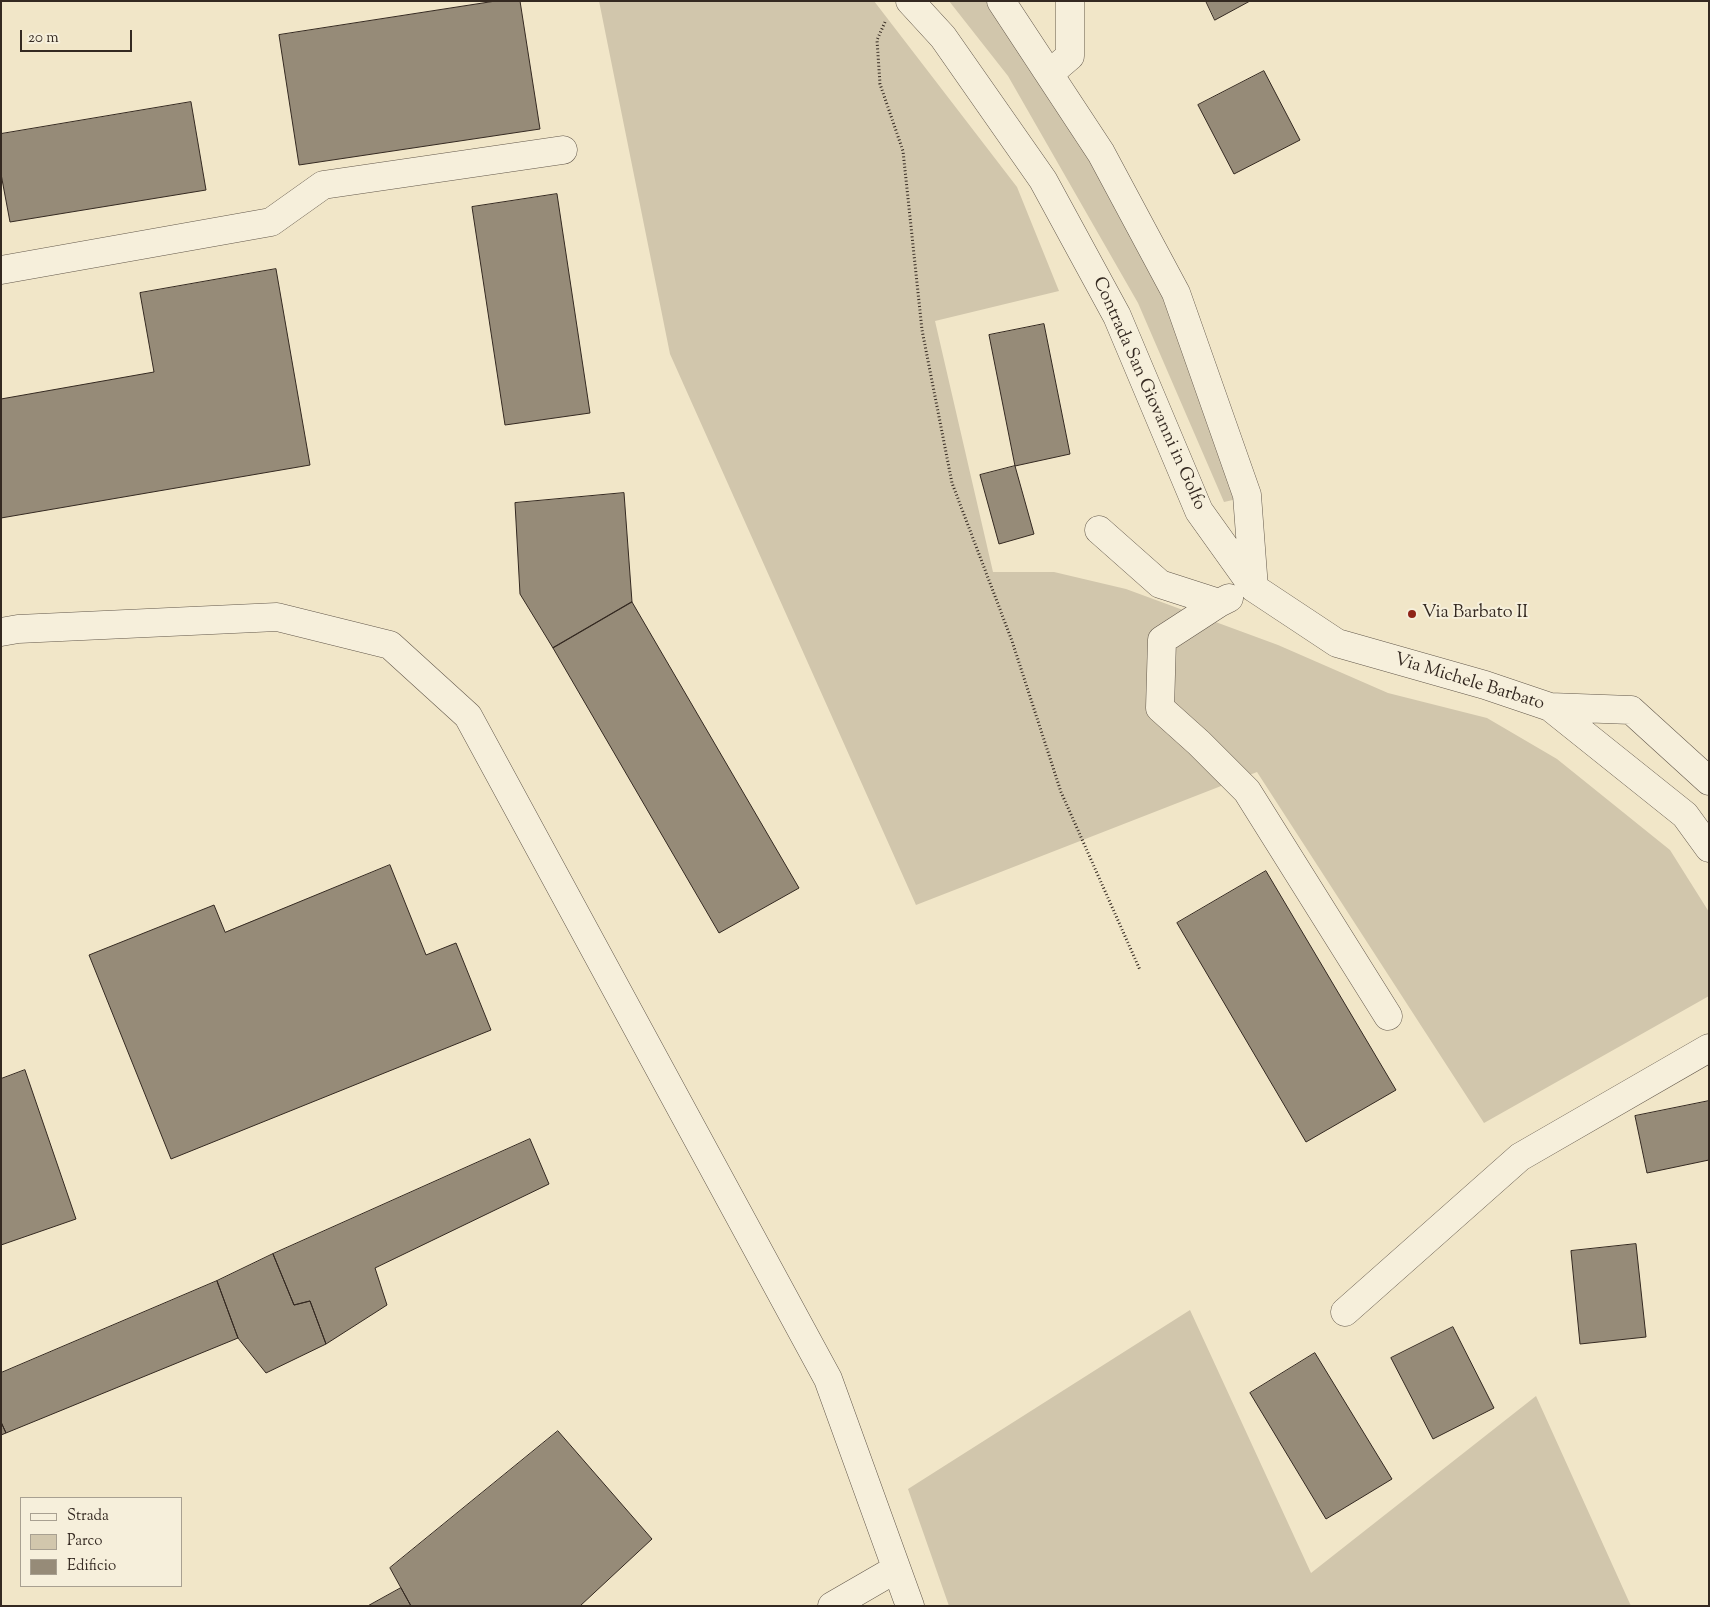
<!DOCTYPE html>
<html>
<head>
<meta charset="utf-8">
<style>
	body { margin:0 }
	#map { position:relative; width:1710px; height:1607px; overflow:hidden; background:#f1e6c8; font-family:"Sorts Mill Goudy",serif }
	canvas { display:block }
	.frame { position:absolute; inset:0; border:2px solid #342921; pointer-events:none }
	.legend { position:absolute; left:20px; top:1497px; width:162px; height:90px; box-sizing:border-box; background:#f6efdb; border:1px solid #a8a091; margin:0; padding:6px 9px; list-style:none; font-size:15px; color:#342921 }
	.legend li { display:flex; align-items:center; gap:10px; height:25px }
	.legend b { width:25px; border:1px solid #a8a091 }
	.scale { position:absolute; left:20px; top:30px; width:112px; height:22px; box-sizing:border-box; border:2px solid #342921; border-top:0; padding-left:6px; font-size:15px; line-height:18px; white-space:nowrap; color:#342921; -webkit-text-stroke:4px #f6efdb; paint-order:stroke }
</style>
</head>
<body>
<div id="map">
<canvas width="1710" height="1607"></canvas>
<div class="frame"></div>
<ul class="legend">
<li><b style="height:6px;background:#f6efdb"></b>Strada</li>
<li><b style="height:14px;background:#d1c6ac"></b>Parco</li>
<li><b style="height:14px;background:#968b78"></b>Edificio</li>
</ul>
<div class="scale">20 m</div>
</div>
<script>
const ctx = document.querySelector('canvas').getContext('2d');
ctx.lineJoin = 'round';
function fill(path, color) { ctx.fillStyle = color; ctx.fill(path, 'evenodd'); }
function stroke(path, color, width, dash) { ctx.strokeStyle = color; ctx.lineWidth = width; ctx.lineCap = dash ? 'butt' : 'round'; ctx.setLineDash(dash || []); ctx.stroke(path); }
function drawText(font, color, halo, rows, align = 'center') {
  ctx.font = font + ' "Sorts Mill Goudy",serif'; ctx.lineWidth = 4; ctx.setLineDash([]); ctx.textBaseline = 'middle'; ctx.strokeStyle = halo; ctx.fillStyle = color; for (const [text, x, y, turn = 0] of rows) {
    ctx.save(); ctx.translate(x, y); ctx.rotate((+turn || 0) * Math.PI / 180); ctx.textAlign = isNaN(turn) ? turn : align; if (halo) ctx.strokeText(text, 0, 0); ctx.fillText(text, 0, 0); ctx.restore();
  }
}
fill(new Path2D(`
	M599 1H874L1017 187 1059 291 935 321 993 572H1054L1126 589 1278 645 1388 693 1487 718 1557 759 1670 850 1709 912V996L1484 1123 1257 772 916 905 670 354Z
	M949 1H991L1076 134 1164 291 1237 499 1224 502 1138 303 1008 76Z
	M1190 1310 1311 1573 1536 1396 1631 1606H949L908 1489Z`), '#d1c6ac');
const building = new Path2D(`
	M496 1H520L540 129 299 165 279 35Z
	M1206 1H1250L1215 20Z
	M1264 71 1300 140 1234 174 1198 105Z
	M191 102 206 190 10 222 1 174V134Z
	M557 194 590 413 505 425 472 207Z
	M276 269 310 465 1 518V399L154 372 140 293Z
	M1044 324 1070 454 1015 466 989 335Z
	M1015 466 1034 534 999 544 980 475Z
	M624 493 632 602 553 648 520 594 515 503Z
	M632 602 799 888 719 933 553 648Z
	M390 865 426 955 456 943 491 1030 171 1159 89 955 214 905 225 932Z
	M1266 871 1396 1090 1306 1142 1177 923Z
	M25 1070 76 1219 1 1245V1079Z
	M1709 1101V1160L1647 1173 1635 1116Z
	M530 1139 549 1184 375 1268 387 1305 326 1344 310 1301 294 1305 273 1254Z
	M1636 1244 1646 1337 1580 1344 1571 1251Z
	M273 1254 294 1305 310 1301 326 1344 266 1373 238 1338 217 1281Z
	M217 1281 238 1338 6 1433 1 1422V1373Z
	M1453 1327 1494 1408 1433 1439 1391 1358Z
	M1315 1353 1392 1479 1326 1519 1250 1393Z
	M1 1422 6 1433 1 1435Z
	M558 1431 652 1539 580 1606H411L390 1568Z
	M401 1588 411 1606H368Z`);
fill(building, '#968b78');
stroke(building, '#342921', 1);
const minor = new Path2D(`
	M910 1 943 37 1043 180 1117 316 1199 511 1254 588 1337 643 1485 685 1550 707 1685 815 1709 848
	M1001 1 1101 153 1176 293 1247 495 1254 588
	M1049 74 1070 56V1
	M1 270 271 222 323 185 563 150
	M1099 530 1160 584 1219 603 1229 598
	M1219 603 1162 640 1160 708 1199 743 1247 791 1388 1016
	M1 632 18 629 277 617 390 645 468 716 828 1379 910 1606
	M1550 707 1631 710 1709 781
	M1345 1312 1520 1157 1709 1048
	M832 1606 896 1569`);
stroke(minor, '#63584b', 29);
stroke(new Path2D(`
	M885 22 877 40 880 84 903 151 922 330 952 483 1012 641 1061 792 1140 970`), '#342921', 3, [1, 2.5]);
stroke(minor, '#f6efdb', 28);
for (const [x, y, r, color] of [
	[1412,614,5,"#8f2418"]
]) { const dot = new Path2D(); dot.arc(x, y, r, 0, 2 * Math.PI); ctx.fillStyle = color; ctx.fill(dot); stroke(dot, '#f6efdb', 2); }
drawText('18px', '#342921', '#f6efdb', [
	["Contrada San Giovanni in Golfo",1148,394,66],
	["Via Michele Barbato",1469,683,17]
]);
drawText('18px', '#342921', '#f6efdb', [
	["Via Barbato II",1422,614]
], 'left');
</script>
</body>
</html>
